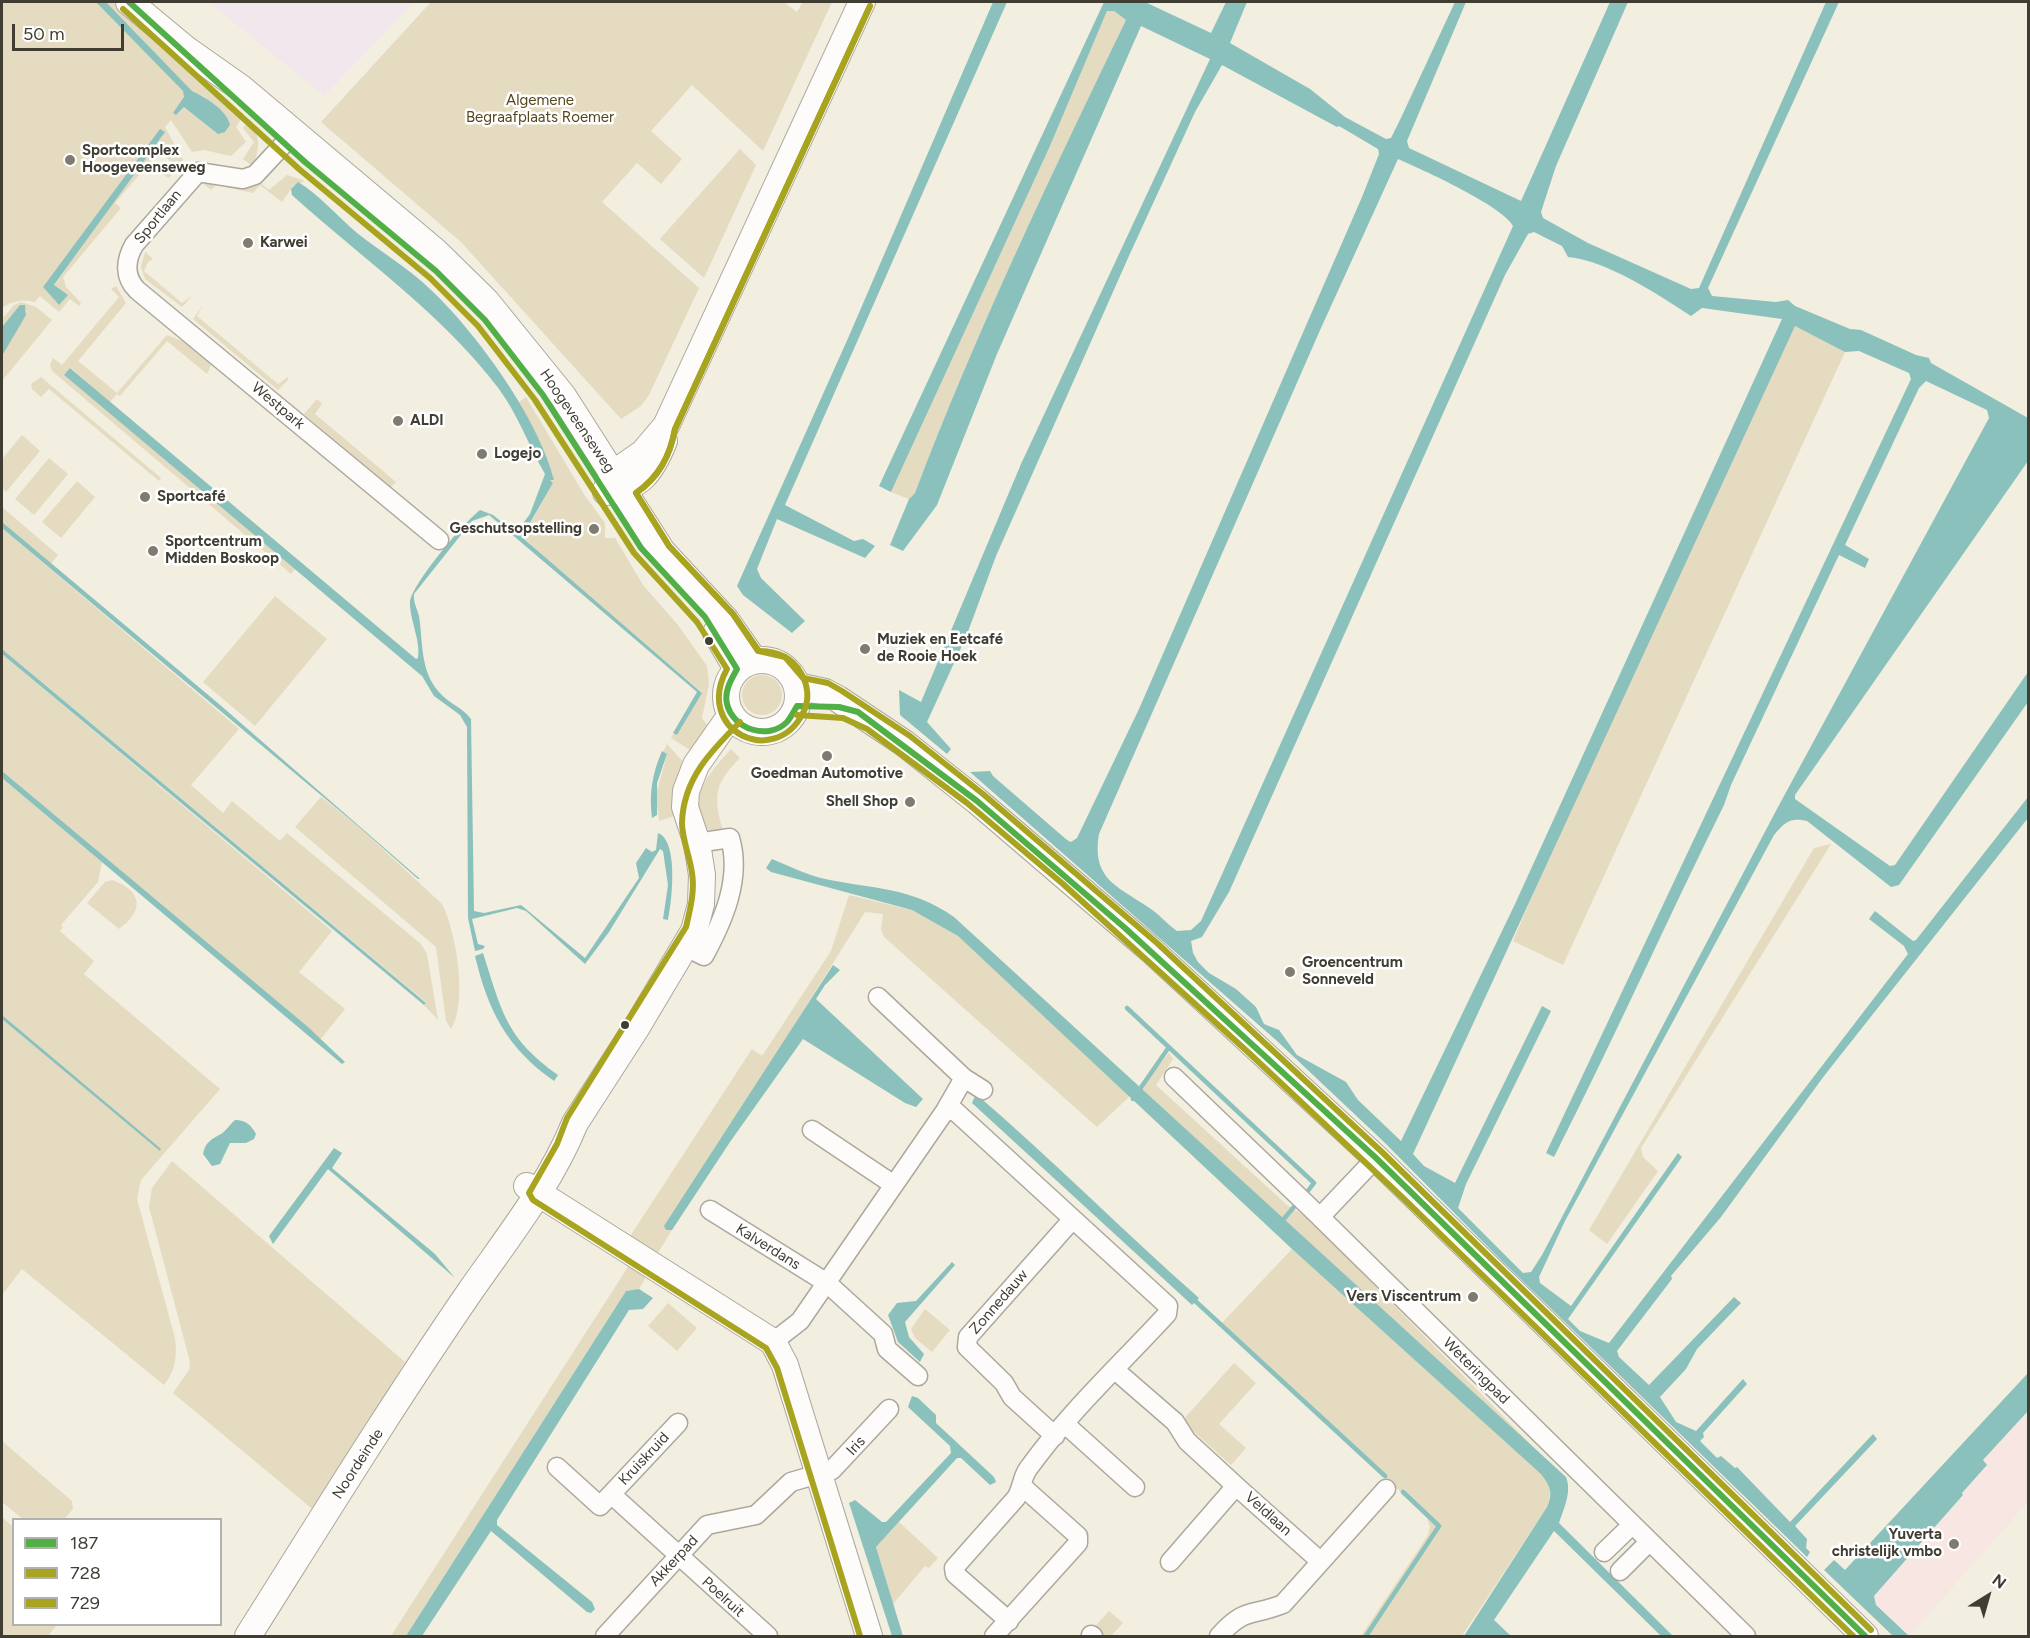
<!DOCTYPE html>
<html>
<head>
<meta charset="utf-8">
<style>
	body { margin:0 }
	#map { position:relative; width:2030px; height:1638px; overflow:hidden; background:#f2eee0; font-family:Figtree,sans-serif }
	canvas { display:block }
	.frame { position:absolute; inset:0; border:3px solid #403d33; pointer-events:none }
	.legend { position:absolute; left:12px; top:1518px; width:210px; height:108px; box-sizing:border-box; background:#fff; border:2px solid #b3b1ad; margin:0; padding:8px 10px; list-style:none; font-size:18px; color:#403d33 }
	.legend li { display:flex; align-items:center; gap:12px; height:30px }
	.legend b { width:30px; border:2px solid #b3b1ad }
	.north { position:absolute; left:1958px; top:1566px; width:60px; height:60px; -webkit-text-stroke:4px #fff; paint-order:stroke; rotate:37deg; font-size:16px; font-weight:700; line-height:24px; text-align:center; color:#403d33 }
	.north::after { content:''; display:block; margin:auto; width:21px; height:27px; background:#403d33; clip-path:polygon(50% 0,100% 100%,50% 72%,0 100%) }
	.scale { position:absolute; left:12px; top:24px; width:112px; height:27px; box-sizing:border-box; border:3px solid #403d33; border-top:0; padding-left:8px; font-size:18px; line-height:21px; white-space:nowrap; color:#403d33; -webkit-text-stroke:4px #fff; paint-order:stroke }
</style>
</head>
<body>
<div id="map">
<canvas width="2030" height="1638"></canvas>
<div class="frame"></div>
<ul class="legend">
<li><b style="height:8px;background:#50af46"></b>187</li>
<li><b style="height:8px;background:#a9a41f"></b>728</li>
<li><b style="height:8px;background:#a9a41f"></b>729</li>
</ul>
<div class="north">N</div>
<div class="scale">50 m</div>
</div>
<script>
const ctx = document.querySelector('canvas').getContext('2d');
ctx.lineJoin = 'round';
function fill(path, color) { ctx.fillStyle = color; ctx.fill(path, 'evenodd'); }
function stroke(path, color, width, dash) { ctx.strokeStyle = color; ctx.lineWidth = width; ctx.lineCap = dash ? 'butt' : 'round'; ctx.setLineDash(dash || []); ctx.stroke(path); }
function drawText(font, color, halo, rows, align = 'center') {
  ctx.font = font + ' Figtree,sans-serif'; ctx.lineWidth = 5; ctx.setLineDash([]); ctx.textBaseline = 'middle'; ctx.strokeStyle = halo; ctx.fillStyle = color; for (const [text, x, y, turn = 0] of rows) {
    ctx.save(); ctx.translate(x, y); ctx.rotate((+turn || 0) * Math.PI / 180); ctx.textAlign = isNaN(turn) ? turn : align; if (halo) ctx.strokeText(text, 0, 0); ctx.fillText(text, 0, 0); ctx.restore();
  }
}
fill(new Path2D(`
	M209 2H414L324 96Z`), '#f1e7ec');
fill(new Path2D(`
	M2028 1411V1502L1909 1636 1876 1604 1874 1596 1963 1496 1962 1494 1987 1465 1983 1460Z`), '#f7e6e1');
fill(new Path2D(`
	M2 2H99L189 96 177 115 184 107 225 132 230 125 205 97 192 91 106 2H113C155 41 196 82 244 114L236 127 246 142 231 156 204 150 192 152 171 120 165 127 183 160 169 178 150 167 153 163 165 172 173 163 159 152 115 203 121 208 63 277 66 287 81 303 79 306 70 299 59 312 40 296 35 302C24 299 11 301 2 308ZM162 131 164 132 54 286 67 295 56 302 43 287Z
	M431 2H784L797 12 803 2H832L763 151 692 85 651 131 682 159 661 184 637 163 602 202 699 288 649 395 641 406 621 419 461 242 321 122Z
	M1107 11H1114L1126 20C1051 175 976 332 915 493L909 499 891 492 1050 146Z
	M250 119C260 137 261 149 252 166L243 159 254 142 243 128Z
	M740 149 756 165 704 278 660 239Z
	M287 175 305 181 293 186 282 202 260 185 253 193 216 185 211 190 201 182 246 188 259 182 269 190Z
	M145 252 153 259 148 262 144 271 182 303 192 296 182 307 145 279 141 267Z
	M116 286 126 303 78 361 117 393 167 335 190 344 212 363 207 374 167 341 120 396 117 394 110 402 71 368 64 375 295 569 291 574 52 371 50 365 53 358 62 365 119 297 111 289Z
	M21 302 36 307 52 320 2 381V356L27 311 22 304 2 327V319L14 305Z
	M203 305 197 316 278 384 288 377V380L278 390 193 319Z
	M1795 325 1845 352 1563 965 1513 941 1550 854Z
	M41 377 161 478 159 481 49 389 41 397 32 389 31 384Z
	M526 397 585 496 605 523V538H615L643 585 678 625 707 666 709 684 702 718 713 733 694 750H690L671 738 674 733 677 735 702 692 564 576 523 537 553 483 549 479 519 402Z
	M317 399 322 404 315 414 396 482 405 474 391 487 304 414Z
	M22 435 40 451 6 492 2 488V459Z
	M49 458 68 474 34 515 15 499Z
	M77 481 95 497 61 538 42 522Z
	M2 507 58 555 51 564 2 522Z
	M2 528 239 729 191 785 223 813 232 801 280 841 287 833 421 944 427 954 438 1020 424 1005 426 1002 2 649Z
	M275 596 327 639 255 726 203 682Z
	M2 654 332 931 299 972 345 1009 320 1040 2 771Z
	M742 695a20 20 0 1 1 40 0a20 20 0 1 1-40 0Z
	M667 744 685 764 675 816 659 821 656 795 667 754 663 752Z
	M731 749 740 758C714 784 713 796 723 831 715 832 707 832 703 823 687 795 714 768 731 749Z
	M2 778 102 862 98 882 61 925 63 927 60 931 94 961 84 974 220 1089 141 1180 137 1199 175 1338C177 1358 176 1369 164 1385L22 1269 2 1295V1019L160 1150 2 1015Z
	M321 797 359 827 442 904C456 931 468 1002 451 1029L446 1021 436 947 295 827Z
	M1831 844 1641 1148 1643 1157 1658 1171 1607 1244 1589 1230 1814 848Z
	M112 880C143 891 144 911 119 929L87 903 105 882Z
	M849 895 912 910 958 936 1131 1095 1097 1127 884 937 881 929 883 914 865 912 666 1230H672L656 1256 629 1238 752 1049 762 1056 831 951Z
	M1169 1053 1173 1059 1156 1085 1287 1205 1309 1219 1553 1467 1140 1088Z
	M172 1161 405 1362 324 1493 316 1512 173 1393 189 1370 190 1362 149 1207 152 1188Z
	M1292 1249 1524 1457C1541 1474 1557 1482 1547 1507L1462 1636H1361L1428 1535 1430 1527 1426 1515 1220 1325Z
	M633 1259 650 1270 639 1289 626 1291 406 1636H391Z
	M668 1303 697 1328 677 1351 648 1326Z
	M925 1309 950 1330 932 1352 915 1338 911 1329Z
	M1234 1363 1256 1383 1219 1424 1246 1448 1231 1465 1182 1421Z
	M2 1441 72 1501 73 1509 64 1519H23L2 1502Z
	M2 1517 13 1527 14 1624 57 1625 48 1636H2Z
	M899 1522 938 1558 929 1568 925 1566 893 1604 876 1547Z
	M1109 1611 1123 1623 1111 1636H1096L1091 1631Z`), '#e4dbc0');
fill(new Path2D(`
	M96 2H106L192 91C205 97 227 110 230 125L225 132 218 134 184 107 176 115 173 113 184 97 183 91Z
	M993 2H1007L785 505 854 541 863 539 875 546 865 558 777 519 757 569 761 578 805 621 792 633 743 595 737 586 849 336Z
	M1104 2H1145L1211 33 1226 2H1247L1230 43 1310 89 1345 117 1386 139 1391 138 1399 122 1455 2H1466L1407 141 1409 148 1521 201 1610 2H1628L1556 166 1541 212 1543 218 1588 243 1691 289 1699 288 1826 2H1839L1708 288 1712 296 1776 302 1788 300 1795 306 1850 329 1861 330 1916 355 1929 358 1931 363 2028 418V461L1795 795V799L1890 866 1895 865 2028 672V702L1899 885 1891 887 1807 821C1790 817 1785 822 1774 835L1565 1221 1539 1277 1540 1283 1571 1306 1678 1153 1682 1157 1568 1319 1580 1331 1609 1343 1908 954 1904 946 1869 919 1875 911 1913 941 1916 940 2028 797V818L1824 1076 1721 1217 1671 1276 1672 1279 1617 1351 1619 1357 1649 1385 1734 1297 1741 1303 1697 1349 1686 1369 1660 1397 1676 1422 1696 1431 1743 1379 1747 1384 1703 1433 1704 1437 1700 1441 1717 1458 1721 1456 1735 1468 1737 1467 1790 1522 1873 1434 1877 1439 1795 1526 1807 1539 1806 1548 1810 1552 1807 1557 1503 1262 1383 1141 1277 1041 970 772 990 771 993 776 1067 840 1071 842 1077 838 1139 709 1362 197 1379 154 1378 149 1339 126 1337 127 1222 65 1195 112 1128 258 996 556 966 637 927 722 951 749 947 754 900 715 899 690 921 702 1021 464 1210 59 1141 26 997 354 937 505 903 551 890 545 909 499 915 493C976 332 1051 175 1126 20L1114 11H1107L1050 146 891 492 879 486ZM1398 159C1421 169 1503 206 1513 226L1201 921 1191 930 1177 931C1168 925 1161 916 1151 909 1120 887 1091 881 1099 834L1321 328ZM1534 232 1562 246 1568 257C1608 261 1657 294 1691 316L1702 308 1782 319 1515 904 1401 1141 1358 1100 1346 1082 1297 1055 1279 1030 1264 1024 1256 1007 1236 989 1209 973 1198 962 1193 953 1191 941 1202 937 1229 892 1505 275 1528 234ZM1795 326 1845 352 1859 351 1909 373 1911 379 1546 1153 1554 1157C1613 1041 1666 922 1724 805L1731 785 1839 555 1865 568 1869 559 1845 545 1919 388 1926 381 1987 410 1989 418 1778 807 1542 1255 1531 1272 1523 1273 1458 1208 1466 1184 1551 1011 1542 1006 1455 1183 1424 1166 1413 1154Z
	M160 129 165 132 54 285 68 295 59 305 43 287Z
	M298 182C320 195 338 217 357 233 381 252 408 268 430 289 476 332 539 419 554 480H550L553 483 523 535 524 539 702 693 677 735 673 733 697 692 489 515 472 521 414 594C413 602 417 608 419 616 423 642 420 671 439 692 448 703 462 707 471 719L474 911 484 913 521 905 585 958 639 878 636 863 646 848 652 852 656 850 658 833C679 841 672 902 668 920L663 919 668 885 663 851 660 849 609 932 585 964 526 911 517 908 472 919 478 944 485 946 483 949 475 951 468 918 467 727 460 715 434 696 422 676 64 375 70 368 416 659 418 658C421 641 410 621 410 603 410 586 465 521 480 510L493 515 513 531 518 530 530 514 545 474C529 446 518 415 499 389 443 314 361 258 292 195L291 189Z
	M20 305H25L26 315 2 356V327Z
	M2 522 219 704 420 879H418L359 827 2 528Z
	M2 649 426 1003 424 1005 2 654Z
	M662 751 667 754 657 783V815L652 818C649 794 652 774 662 751Z
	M2 771 308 1027 345 1062 342 1064 2 778Z
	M772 859C789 866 807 875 825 879 873 889 912 887 954 917L1566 1477C1572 1492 1564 1508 1559 1523L1673 1636H1661L1554 1531 1494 1620 1511 1636H1464L1547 1507C1553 1493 1551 1487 1541 1474L1292 1249 958 936 912 910 771 872 766 868Z
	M483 953C502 1012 506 1038 558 1075L554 1081C507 1048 488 1011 475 956Z
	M833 965 840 970 825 985 816 999 923 1099 916 1107 905 1103 803 1039 730 1142 672 1230H666L664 1226Z
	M2 1015 161 1149 160 1151 2 1019Z
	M976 1094C1052 1159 1123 1231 1199 1298L1192 1305 972 1103Z
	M235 1120C246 1120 251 1125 256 1134L254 1139 246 1143H230L220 1164 212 1166 203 1154C205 1142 212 1139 221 1134 226 1131 230 1124 235 1120Z
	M334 1148 342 1153 332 1168 435 1254 455 1278 328 1169 273 1244 269 1236Z
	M952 1262 955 1265 905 1322 909 1337 924 1354 920 1362 898 1342 888 1315 897 1303 916 1301Z
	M639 1289 653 1298 643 1309 629 1310 497 1520V1525L592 1602 595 1609 591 1613 587 1612 491 1531 422 1636H406L626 1291Z
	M2028 1373V1411L1983 1460 1987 1465 1962 1493 1963 1495 1874 1596 1876 1605 1909 1636H1893L1824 1570 1834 1560 1845 1570Z
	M912 1396 918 1398 936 1415V1423L994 1477 996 1482 990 1485 961 1458H957L876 1547 903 1636H892L849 1503 855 1500 882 1522H886L951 1453 950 1446 908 1407Z`), '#8bc1bd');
stroke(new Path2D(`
	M1127 1008 1314 1183 1304 1196
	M1133 1099 1169 1047
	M1283 1220 1298 1202
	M1192 1298 1385 1476
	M1366 1636 1439 1526 1403 1492`), '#8bc1bd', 4.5);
const street = new Path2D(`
	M294 133 255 175 243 179 198 172 134 245C125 261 124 277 137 290L439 540
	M686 947 704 956C723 921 742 879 730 838L697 843
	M878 997 964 1078
	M1174 1077 1320 1217
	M945 1111H955L1168 1306 1167 1314C1121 1364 1068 1413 1028 1469 1022 1477 1022 1489 1016 1498L954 1568 955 1574 1009 1621
	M812 1130 894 1185
	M1376 1158 1320 1217 1746 1636
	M710 1210 827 1283 883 1334 887 1349 918 1376
	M773 1342 800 1321 945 1111 964 1078 983 1090
	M1115 1370 1175 1422 1187 1441 1236 1486
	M1065 1424 1135 1487
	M1055 1436 1012 1397 1004 1383 967 1347 968 1337 1072 1220
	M557 1467 600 1506 678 1423
	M611 1494 768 1636
	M1604 1552 1632 1525
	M1170 1562 1236 1486 1320 1561
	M1620 1571 1649 1542
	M1091 1635 1093 1636
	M605 1636 707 1525 756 1515 791 1482 832 1470 889 1409
	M994 1636 1078 1543V1536L1023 1487
	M1219 1636C1245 1607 1250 1617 1283 1604L1386 1489`);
const secondary = new Path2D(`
	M129 2 187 50 241 88 436 252 486 301 563 396 662 551 726 620 754 660
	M606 490 613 474 643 453 666 426 862 2
	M606 492C640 489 652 471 664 441
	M716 633 737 669
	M726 696a36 36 0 1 1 72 0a36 36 0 1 1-72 0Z
	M797 686 825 692 838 699 904 743 977 801 1151 950 1376 1158 1865 1636
	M527 1186 773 1342 785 1365 869 1636
	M248 1636C320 1522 392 1405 469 1293 507 1238 550 1185 575 1123L635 1030 694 931 701 904 702 875 697 843 685 807 686 791 696 765 731 715`);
stroke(street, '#aca89d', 21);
stroke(secondary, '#aca89d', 28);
stroke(street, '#fdfcfa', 18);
stroke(secondary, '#fdfcfa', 26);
stroke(new Path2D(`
	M129 2 305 162 436 271 485 320 543 395 641 548 705 617 737 669C731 680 724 691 727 704 733 729 768 741 787 722 791 717 794 711 797 706L839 707 858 712 977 801 1125 928 1376 1158 1865 1636`), '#50af46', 6);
stroke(new Path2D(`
	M123 9 299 169 430 278 478 326 535 400 634 553 697 622 727 669C693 731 775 769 803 713 810 700 808 685 801 673 792 657 776 651 758 651L733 614 669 546 636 493C659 477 670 456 675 429L870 6
	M797 715 843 718 867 729 967 803 1063 884 1249 1053 1403 1198 1853 1636
	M740 722C711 751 683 779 682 823 682 839 690 857 692 873 695 891 690 910 686 927L567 1118 557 1144 529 1193 533 1200 766 1348 777 1368 860 1636`), '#a9a41f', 6);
stroke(new Path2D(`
	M870 6 675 429C670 456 659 477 636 493L669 546 733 614 759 651 785 657 803 678 828 683 842 691 910 736 983 794 1157 943 1382 1152 1871 1630`), '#a9a41f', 6);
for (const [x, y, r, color] of [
	[70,160,6,"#7e7b70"],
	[248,243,6,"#7e7b70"],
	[398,421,6,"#7e7b70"],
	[482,454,6,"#7e7b70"],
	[145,497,6,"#7e7b70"],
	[594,529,6,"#7e7b70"],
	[153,551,6,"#7e7b70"],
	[709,641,5,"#403d33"],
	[865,649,6,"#7e7b70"],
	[827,756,6,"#7e7b70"],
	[910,802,6,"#7e7b70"],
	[1290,972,6,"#7e7b70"],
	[625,1025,5,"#403d33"],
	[1473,1297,6,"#7e7b70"],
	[1954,1544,6,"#7e7b70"]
]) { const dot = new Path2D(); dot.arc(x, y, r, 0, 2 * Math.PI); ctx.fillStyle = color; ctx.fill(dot); stroke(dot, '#fff', 2); }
drawText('15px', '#55471b', '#fff', [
	["Algemene",540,101],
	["Begraafplaats Roemer",540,118]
]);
drawText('bold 15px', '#403d33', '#fff', [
	["Sportcomplex",82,151],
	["Hoogeveenseweg",82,168],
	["Karwei",260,243],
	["ALDI",410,421],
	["Logejo",494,454],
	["Sportcafé",157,497],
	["Geschutsopstelling",582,529,"right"],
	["Sportcentrum",165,542],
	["Midden Boskoop",165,559],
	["Muziek en Eetcafé",877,640],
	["de Rooie Hoek",877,657],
	["Goedman Automotive",827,774,"center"],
	["Shell Shop",898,802,"right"],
	["Groencentrum",1302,963],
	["Sonneveld",1302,980],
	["Vers Viscentrum",1461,1297,"right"],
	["Yuverta",1942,1535,"right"],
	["christelijk vmbo",1942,1552,"right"]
], 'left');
drawText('15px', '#403d33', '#fff', [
	["Sportlaan",158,217,-51],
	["Westpark",278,406,40],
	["Hoogeveenseweg",577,421,56],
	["Kalverdans",768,1247,32],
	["Zonnedauw",999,1302,-49],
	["Weteringpad",1476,1371,45],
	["Iris",856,1446,-48],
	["Kruiskruid",644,1459,-47],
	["Noordeinde",358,1464,-57],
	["Veldlaan",1268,1514,42],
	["Akkerpad",674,1561,-47],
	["Poelruit",723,1597,42]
]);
</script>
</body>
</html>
